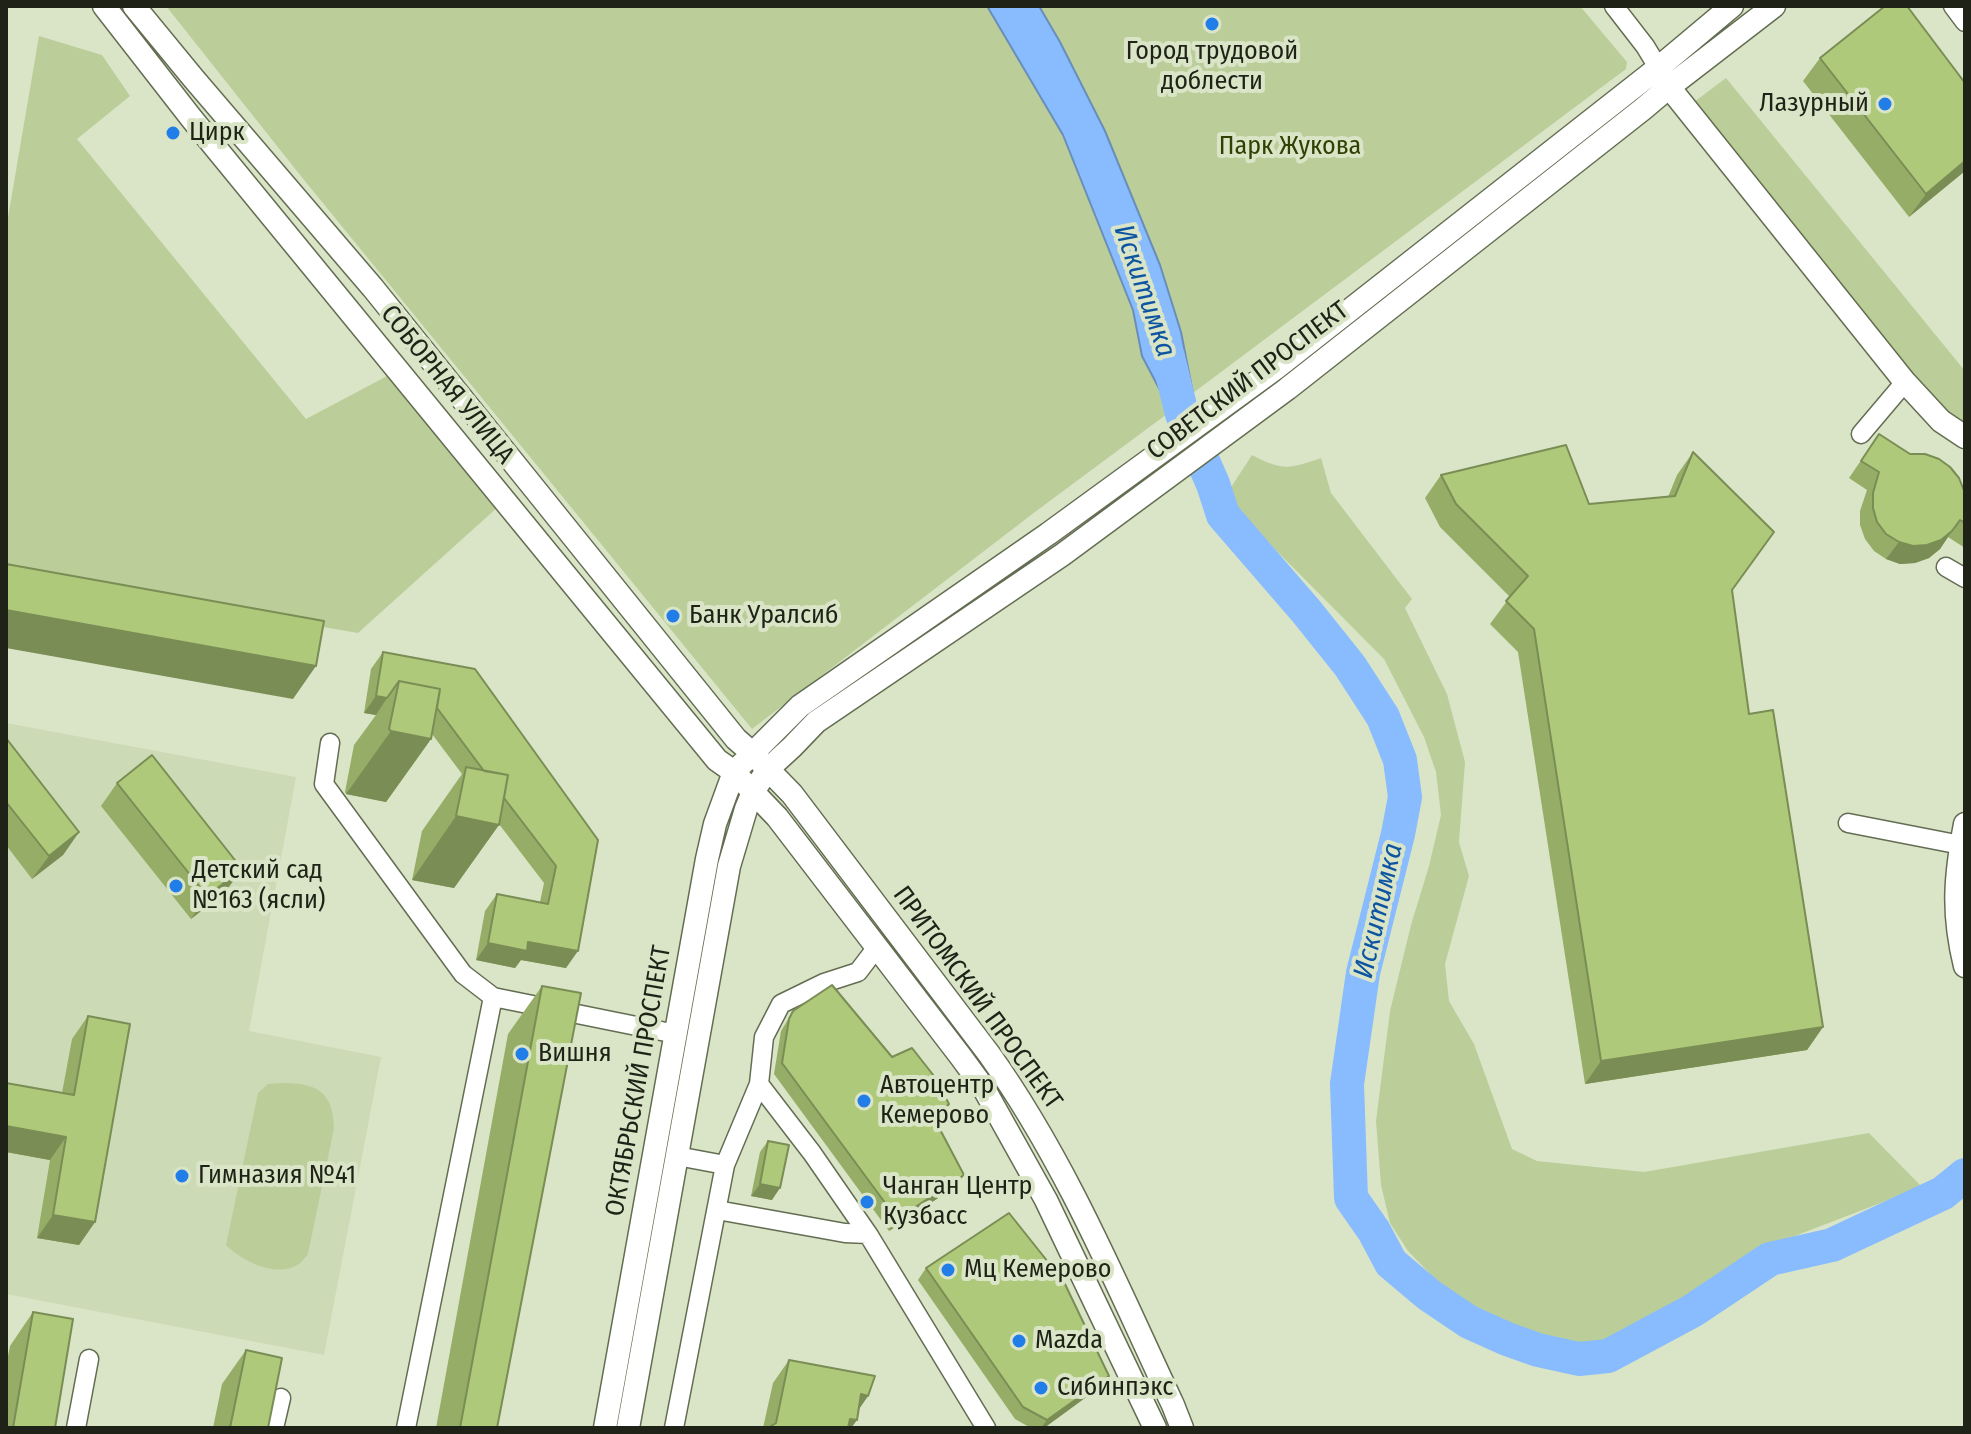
<!DOCTYPE html>
<html>
<head>
<meta charset="utf-8">
<style>
	body { margin:0 }
	#map { position:relative; width:1971px; height:1434px; overflow:hidden; background:#dae5c7; font-family:"Fira Sans Condensed",sans-serif }
	canvas { display:block }
	.frame { position:absolute; inset:0; border:8px solid #1e2217; pointer-events:none }
</style>
</head>
<body>
<div id="map">
<canvas width="1971" height="1434"></canvas>
<div class="frame"></div>
</div>
<script>
const ctx = document.querySelector('canvas').getContext('2d');
ctx.lineJoin = 'round';
function fill(path, color) { ctx.fillStyle = color; ctx.fill(path, 'evenodd'); }
function stroke(path, color, width, dash) { ctx.strokeStyle = color; ctx.lineWidth = width; ctx.lineCap = dash ? 'butt' : 'round'; ctx.setLineDash(dash || []); ctx.stroke(path); }
function drawText(font, color, halo, rows, align = 'center') {
  ctx.font = font + ' "Fira Sans Condensed",sans-serif'; ctx.lineWidth = 8; ctx.setLineDash([]); ctx.textBaseline = 'middle'; ctx.strokeStyle = halo; ctx.fillStyle = color; for (const [text, x, y, turn = 0] of rows) {
    ctx.save(); ctx.translate(x, y); ctx.rotate((+turn || 0) * Math.PI / 180); ctx.textAlign = isNaN(turn) ? turn : align; if (halo) ctx.strokeText(text, 0, 0); ctx.fillText(text, 0, 0); ctx.restore();
  }
}
fill(new Path2D(`
	M6 723 296 777 249 1031 381 1057 324 1355 6 1294Z`), '#ccdab6');
fill(new Path2D(`
	M166 6H987L1063 135 1133 310 1142 356 1171 411 1035 512 752 729 300 175Z
	M1039 6H1580L1627 62 1626 69 1193 393 1181 332 1160 265 1105 131 1060 42Z
	M39 36 102 55 130 96 77 139 306 419 389 375 499 506 358 633 6 572V229Z
	M1726 78 1965 371V431L1938 408 1694 102Z
	M1252 455C1282 471 1290 469 1321 458L1331 493 1412 599 1405 608 1447 694 1465 762 1459 842 1469 876 1445 964 1449 1001 1474 1044 1512 1149 1537 1161 1644 1172 1869 1133 1922 1187 1769 1246 1666 1312 1640 1344 1627 1352 1586 1353 1538 1344 1493 1323 1436 1280 1408 1251 1390 1223 1381 1185 1376 1121 1390 1011 1411 925 1429 866 1441 815 1436 772 1424 737 1384 659 1224 498Z
	M282 1083C316 1083 333 1091 334 1128L308 1254C305 1257 303 1261 299 1264 277 1279 242 1261 226 1245L258 1093 268 1084Z`), '#bbce9a');
const water = new Path2D(`
	M987 6H1039L1060 42 1105 131 1160 265 1181 332 1193 393 1171 411 1142 356 1133 310 1063 135Z`);
fill(water, '#88bcfe');
stroke(water, '#688eb9', 2);
stroke(new Path2D(`
	M1168 357 1182 414 1213 484 1223 515 1306 611 1350 666 1383 717 1400 760 1405 797 1398 834 1363 973 1347 1084 1351 1198 1374 1231 1391 1263 1429 1295 1469 1322 1507 1339 1538 1350 1579 1359 1608 1356 1692 1311 1770 1259 1832 1245 1943 1193 1965 1175`), '#88bcfe', 34);
const minor = new Path2D(`
	M1614 6 1645 46 1664 77
	M1953 6 1965 22
	M1861 434 1905 382
	M1946 567 1965 578
	M330 743 324 784 463 974 493 997 676 1034
	M1848 823 1961 845
	M877 947 858 972 824 983 781 1004 764 1037 759 1084 812 1153 868 1234 986 1428
	M677 1156 725 1165
	M717 1210 845 1233 868 1234
	M76 1428 89 1359
	M274 1428 281 1398
	M406 1428 493 997
	M674 1428 725 1165 759 1084`);
const major = new Path2D(`
	M104 6 192 119 717 760 734 772 777 817 961 1057 983 1087 1046 1200 1155 1428
	M134 6 194 79 373 288 736 739 752 753 792 794 989 1054C1066 1162 1117 1286 1173 1405L1182 1428
	M1669 87 1905 382 1941 421 1965 437
	M1965 824C1955 877 1952 913 1965 966
	M605 1428 707 859 715 824 734 772 800 706 1048 534 1276 368 1658 68 1732 6
	M628 1428 729 866 746 809 753 792 768 769 792 747 816 722 1062 555 1287 389 1643 109 1669 87 1774 6`);
stroke(minor, '#636d52', 21);
stroke(major, '#636d52', 25);
stroke(minor, '#fff', 18);
stroke(major, '#fff', 22);
fill(new Path2D(`
	M1820 58 1965 171 1909 217 1803 81Z
	M1879 434 1965 493V548L1948 537 1940 549 1929 558 1915 563 1900 564 1886 559 1874 551 1865 539 1860 525V511L1867 490 1849 478Z
	M1693 452 1732 590 1749 714 1823 1027 1807 1050 1585 1084 1518 652 1490 624 1510 597 1440 527 1425 498 1441 475 1589 504 1668 497 1677 475Z
	M383 652 598 840 566 968 521 960 515 968 476 960 485 911 497 894 540 902 544 883 499 824 454 888 412 880 422 831 462 774 432 734 431 739 386 802 346 794 345 792 354 745 376 715 364 713 371 669Z
	M6 738 79 832 63 855 32 879 6 845Z
	M117 783 242 869 225 892 191 919 101 806Z
	M542 986 497 1428H436L508 1034Z
	M793 1011 892 1057 949 1104 936 1121 956 1186 889 1231 774 1074 781 1031Z
	M88 1016 95 1222 79 1245 37 1238 50 1160 6 1152V1083L62 1093 72 1039Z
	M768 1141 772 1200 751 1196 760 1152Z
	M926 1268 1100 1387 1044 1428H1031L1015 1419 918 1280Z
	M33 1312 55 1428H6V1366L10 1346Z
	M246 1350 268 1428H213L222 1384Z
	M789 1360 868 1396 859 1409 857 1420 851 1428H763L773 1383Z`), '#96ad68');
fill(new Path2D(`
	M1965 161V171L1909 217 1926 194Z
	M1952 531 1940 549 1929 558 1915 563 1900 564 1886 559 1899 542Z
	M6 610 316 666 293 699 6 648Z
	M376 696 387 698 376 715 364 713Z
	M391 731 431 739 386 802 346 794Z
	M456 816 499 825 454 888 412 880Z
	M79 832 63 855 32 879 49 856Z
	M242 869 225 892 191 919 207 896Z
	M528 942 578 951 566 968 521 960 515 968 476 960 488 943Z
	M1823 1027 1807 1050 1585 1084 1601 1061Z
	M6 1126 66 1137 50 1160 6 1152Z
	M964 1175 956 1186 889 1231 897 1219Z
	M760 1184 780 1188 772 1200 751 1196Z
	M53 1215 95 1222 79 1245 37 1238Z
	M1109 1376 1100 1387 1044 1428H1041L1047 1420Z
	M861 1394 868 1396 852 1419Z
	M850 1419 857 1420 851 1428H843Z`), '#7a8d55');
const building = new Path2D(`
	M1885 6H1907L1965 83V161L1926 194 1820 58Z
	M1879 434 1910 454H1925L1939 459 1950 467 1959 478 1965 493V523L1960 520 1952 531 1941 540 1927 545 1913 546 1899 542 1886 534 1877 522 1873 508V493L1879 472 1861 461Z
	M1566 445 1589 504 1675 496 1693 452 1774 532 1732 590 1749 714 1773 710 1823 1027 1601 1061 1534 629 1506 601 1528 576 1456 504 1441 475Z
	M6 564 324 621 316 666 6 610Z
	M383 652 475 669 598 840 578 951 528 942 527 951 488 943 497 894 548 904 556 866 504 798 508 775 484 771 437 708 440 689 399 681 387 698 376 696Z
	M399 681 440 689 431 739 391 731 389 729Z
	M6 738 79 832 49 856 6 802Z
	M152 755 242 869 207 896 117 783Z
	M466 767 508 775 499 825 456 816Z
	M832 985 892 1057 912 1048 934 1076 949 1104 935 1120 964 1175 897 1219 782 1063 789 1019 793 1011Z
	M542 986 581 993 497 1428H460Z
	M88 1016 130 1024 95 1222 53 1215 66 1137 6 1126V1083L74 1095Z
	M768 1141 789 1145 780 1188 760 1184Z
	M1009 1213 1064 1282 1109 1376 1047 1420 1023 1407 926 1268Z
	M33 1312 73 1319 55 1428H13Z
	M246 1350 282 1358 268 1428H230Z
	M789 1360 875 1376 868 1396 861 1394 857 1420 850 1419 848 1428H768L776 1423Z`);
fill(building, '#aec979');
stroke(building, '#7a8d55', 2);
for (const [x, y, r, color] of [
	[1212,24,8,"#217ee8"],
	[1885,104,8,"#217ee8"],
	[173,133,8,"#217ee8"],
	[673,616,8,"#217ee8"],
	[176,886,8,"#217ee8"],
	[522,1054,8,"#217ee8"],
	[864,1101,8,"#217ee8"],
	[182,1176,8,"#217ee8"],
	[867,1202,8,"#217ee8"],
	[948,1270,8,"#217ee8"],
	[1019,1341,8,"#217ee8"],
	[1041,1388,8,"#217ee8"]
]) { const dot = new Path2D(); dot.arc(x, y, r, 0, 2 * Math.PI); ctx.fillStyle = color; ctx.fill(dot); stroke(dot, '#dae5c7', 3); }
drawText('26px', '#1e2217', '#dae5c7', [
	["Город трудовой",1212,52,"center"],
	["доблести",1212,82,"center"],
	["Лазурный",1869,104,"right"],
	["Цирк",189,133],
	["Банк Уралсиб",689,616],
	["Детский сад",192,871],
	["№163 (ясли)",192,901],
	["Вишня",538,1054],
	["Автоцентр",880,1086],
	["Кемерово",880,1116],
	["Гимназия №41",198,1176],
	["Чанган Центр",883,1187],
	["Кузбасс",883,1217],
	["Мц Кемерово",964,1270],
	["Mazda",1035,1341],
	["Сибинпэкс",1057,1388]
], 'left');
drawText('26px', '#314103', '#dae5c7', [
	["Парк Жукова",1290,147]
]);
drawText('26px', '#1e2217', '#dae5c7', [
	["СОВЕТСКИЙ ПРОСПЕКТ",1248,381,-37],
	["СОБОРНАЯ УЛИЦА",447,385,51],
	["ПРИТОМСКИЙ ПРОСПЕКТ",977,998,54],
	["ОКТЯБРЬСКИЙ ПРОСПЕКТ",639,1081,-80]
]);
drawText('italic 28px', '#0e55a1', '#dae5c7', [
	["Искитимка",1144,291,71],
	["Искитимка",1379,911,-77]
]);
</script>
</body>
</html>
